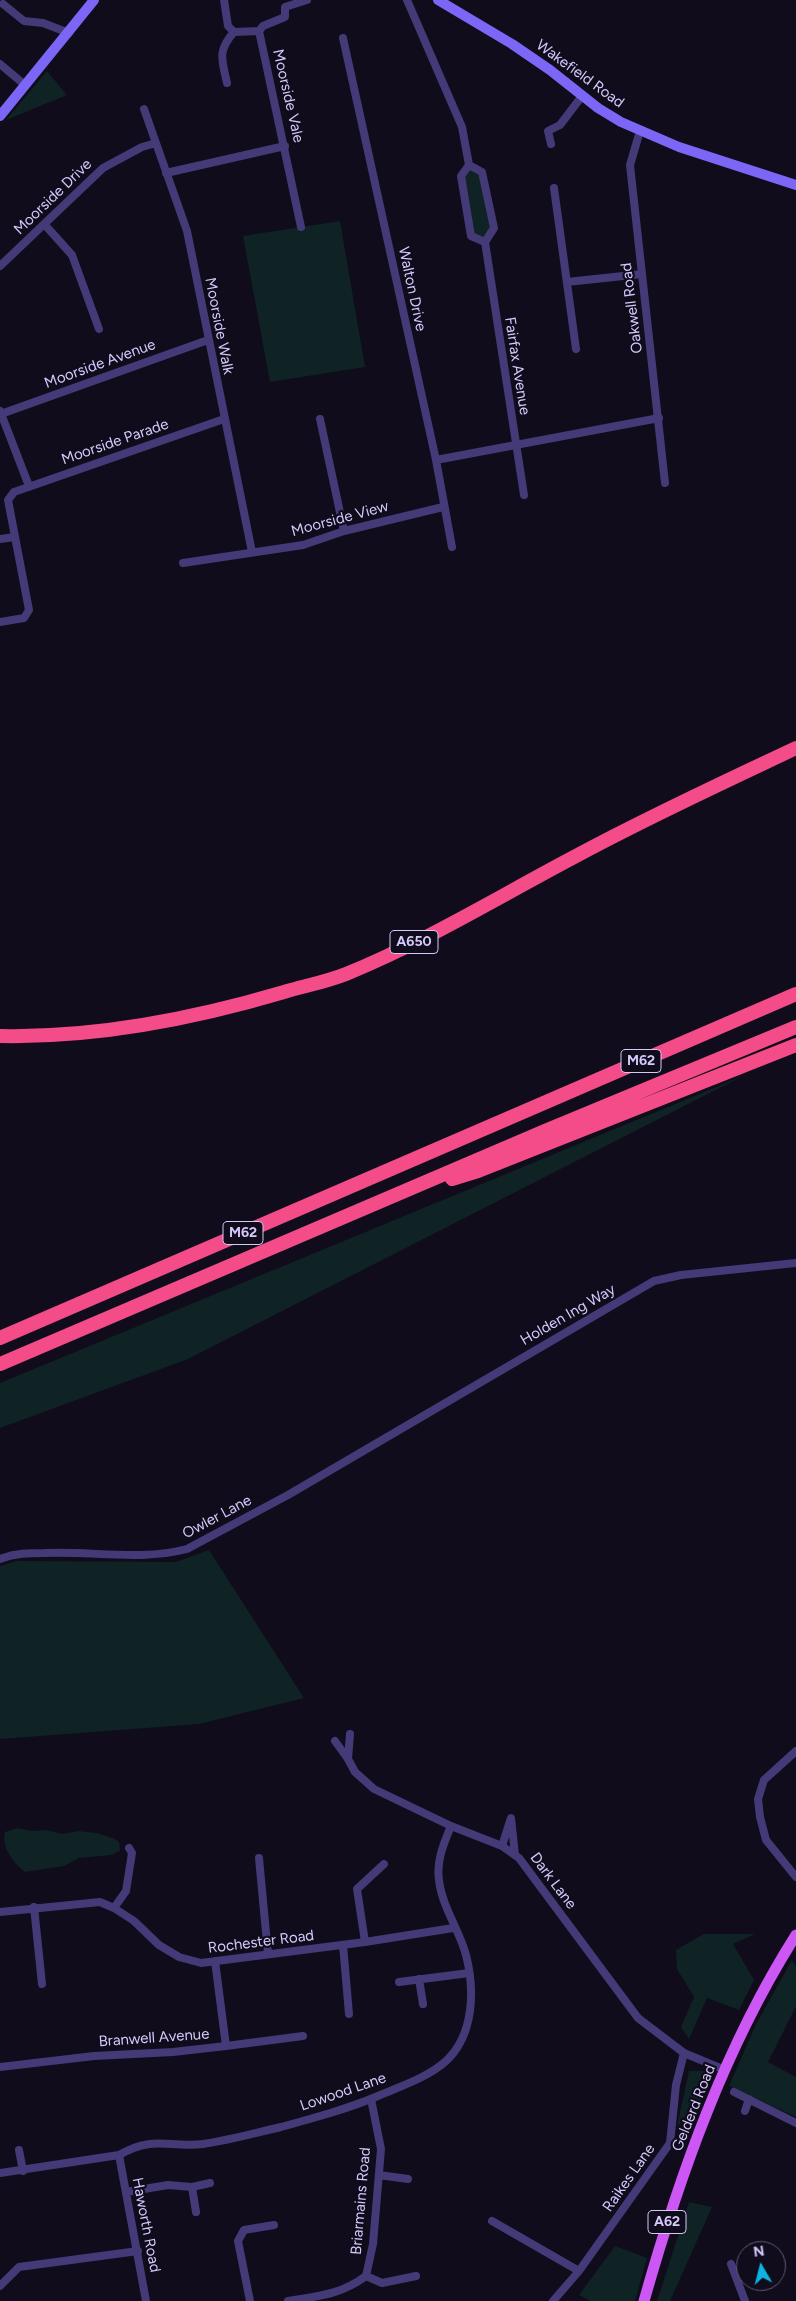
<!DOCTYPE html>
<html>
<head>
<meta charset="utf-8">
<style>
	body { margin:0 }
	#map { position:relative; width:796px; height:2301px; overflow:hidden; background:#100c1b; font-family:Figtree,sans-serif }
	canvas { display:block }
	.north { position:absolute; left:736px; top:2241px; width:50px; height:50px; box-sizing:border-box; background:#100c1b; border:1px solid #5f5875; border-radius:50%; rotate:352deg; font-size:14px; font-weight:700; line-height:20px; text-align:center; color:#d5c9fc }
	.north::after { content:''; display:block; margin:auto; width:18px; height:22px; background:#0eb3e2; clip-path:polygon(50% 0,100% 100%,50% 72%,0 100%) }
</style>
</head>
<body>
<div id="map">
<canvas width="796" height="2301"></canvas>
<div class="north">N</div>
</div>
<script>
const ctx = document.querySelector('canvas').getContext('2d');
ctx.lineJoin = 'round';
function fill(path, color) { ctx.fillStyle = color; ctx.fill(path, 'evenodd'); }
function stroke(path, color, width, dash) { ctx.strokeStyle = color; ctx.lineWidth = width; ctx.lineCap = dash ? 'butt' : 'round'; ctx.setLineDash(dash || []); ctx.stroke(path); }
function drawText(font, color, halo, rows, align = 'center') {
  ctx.font = font + ' Figtree,sans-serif'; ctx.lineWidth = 4.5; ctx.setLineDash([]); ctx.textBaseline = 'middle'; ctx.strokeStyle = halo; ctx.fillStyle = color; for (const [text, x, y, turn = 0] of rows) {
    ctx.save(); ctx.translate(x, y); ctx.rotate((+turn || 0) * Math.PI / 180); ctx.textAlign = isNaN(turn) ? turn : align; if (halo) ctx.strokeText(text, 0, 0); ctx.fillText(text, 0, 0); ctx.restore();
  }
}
fill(new Path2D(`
	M47 71 67 95 6 120Z
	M469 165 482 172 494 228 485 242 471 236 461 176Z
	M340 221 365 367 270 382 243 236Z
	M743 1076 188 1359 0 1428V1383Z
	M209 1550 304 1698 199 1724 0 1739V1566L16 1561 176 1562Z
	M18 1828 32 1831 46 1830 62 1834 78 1831 97 1833 115 1839 119 1842 120 1851 111 1855 79 1858 64 1866 25 1872C13 1863 1 1847 5 1832Z
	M704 1934H755L733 1944 754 1980 739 2010 707 1998 689 2039 681 2027 694 1997 677 1969 676 1950Z
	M792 1960 796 1967V2006L768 2062 796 2077V2117L729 2086 756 2024Z
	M689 2071H703L709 2079 698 2109 677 2126Z
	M689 2202 712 2207 670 2301H657Z
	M615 2246 647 2258 635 2301H590L579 2295Z`), '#0f2224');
stroke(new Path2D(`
	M224 0 228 26 234 32 259 31 301 227
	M407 0 462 127 469 165 461 176 471 236 485 242
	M3 4 24 21 43 23 69 33
	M259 31 263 26 285 17V7L307 0
	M343 38 436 460 452 547
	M0 64 25 85
	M227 83C222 60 217 51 234 32
	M144 109 187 231 252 552
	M640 131 630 165 665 483
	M551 144 548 131 560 125 582 96
	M469 165 482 172 494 228 485 242 524 495
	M166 173 285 146
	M554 188 576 349
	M45 225 72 255 99 329
	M0 266 103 168 142 147 156 143
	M567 282 642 274
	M0 411 29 486
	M1 414 208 340
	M320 419 344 531
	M436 460 659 418
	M0 539 15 537
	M183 563 303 545 344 531 443 507
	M0 622 24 618 29 610 8 500 14 492 224 419
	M0 1559C15 1553 29 1553 45 1553 93 1551 141 1561 187 1549L288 1495 654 1281 681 1275 796 1263
	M335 1741 348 1759 355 1772 374 1789 451 1826 502 1846 519 1858 638 2018 684 2053 725 2070
	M796 1751 764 1780 758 1799 760 1817 766 1840 796 1877
	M348 1759 350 1734
	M502 1846 511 1818 515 1855
	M259 1858 268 1954
	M34 1907 42 1984
	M114 1908 126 1891 132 1853 129 1848
	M0 1912 100 1902 114 1908 134 1921 159 1945 179 1957 201 1963 365 1942 453 1928
	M365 1942 357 1889 384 1864
	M343 1945 349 2014
	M419 1979 423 2004
	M399 1982 469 1973
	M226 2046 303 2036
	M0 2067 94 2056 173 2052 226 2046 215 1961
	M734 2092 796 2123
	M745 2111 749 2099
	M19 2150 23 2171
	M119 2155 146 2301
	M0 2173 119 2155C154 2135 168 2148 203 2144 230 2140 255 2133 281 2127 314 2118 347 2109 378 2096 401 2086 427 2078 446 2061 474 2035 475 1990 466 1955 459 1929 442 1907 439 1880 436 1861 444 1843 451 1826
	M379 2175 408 2179
	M192 2187 196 2212
	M126 2192 168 2185 192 2187 210 2183
	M492 2221 579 2271
	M731 2264 745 2301
	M366 2276 382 2283 416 2276
	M0 2286 19 2267 138 2251
	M250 2301 238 2241 244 2230 274 2225
	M288 2301C319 2296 340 2295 366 2276L373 2244 381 2149 371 2099
	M553 2301 579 2271 670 2143 676 2085 684 2053`), '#433a77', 8);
stroke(new Path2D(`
	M438 0 512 44 550 70 598 108 621 122 679 147 796 185
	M0 116 94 0`), '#7b66f5', 10);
stroke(new Path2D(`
	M644 2301C680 2174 725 2047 796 1935`), '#cd57f4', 11);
stroke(new Path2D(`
	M0 1036C96 1038 193 1019 284 992 304 986 326 982 346 974 425 942 500 896 576 856 648 817 722 783 796 748
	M452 1179 478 1171 796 1045
	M0 1338 796 994
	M0 1364 545 1131 796 1027`), '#f44c88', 14);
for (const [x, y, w] of [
	[414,942,48],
	[641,1061,40],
	[243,1233,40],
	[667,2222,38]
]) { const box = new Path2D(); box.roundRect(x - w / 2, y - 11.5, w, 23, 4); ctx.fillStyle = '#100c1b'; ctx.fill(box); stroke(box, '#d5c9fc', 1); }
drawText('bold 14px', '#d5c9fc', null, [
	["A650",414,942],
	["M62",641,1061],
	["M62",243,1233],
	["A62",667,2222]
]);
drawText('15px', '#d5c9fc', '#100c1b', [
	["Wakefield Road",580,74,36],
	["Moorside Vale",288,96,77],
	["Moorside Drive",53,197,-44],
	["Walton Drive",412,289,78],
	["Oakwell Road",632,308,-97],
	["Moorside Walk",219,326,79],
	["Moorside Avenue",100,364,-20],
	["Fairfax Avenue",517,366,81],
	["Moorside Parade",115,442,-19],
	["Moorside View",340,519,-15],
	["Holden Ing Way",568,1315,-30],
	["Owler Lane",217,1517,-28],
	["Dark Lane",553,1881,53],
	["Rochester Road",261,1942,-7],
	["Branwell Avenue",154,2038,-4],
	["Lowood Lane",343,2092,-19],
	["Gelderd Road",694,2108,-68],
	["Raikes Lane",629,2178,-55],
	["Briarmains Road",361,2201,-85],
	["Haworth Road",146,2225,79]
]);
</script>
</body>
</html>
